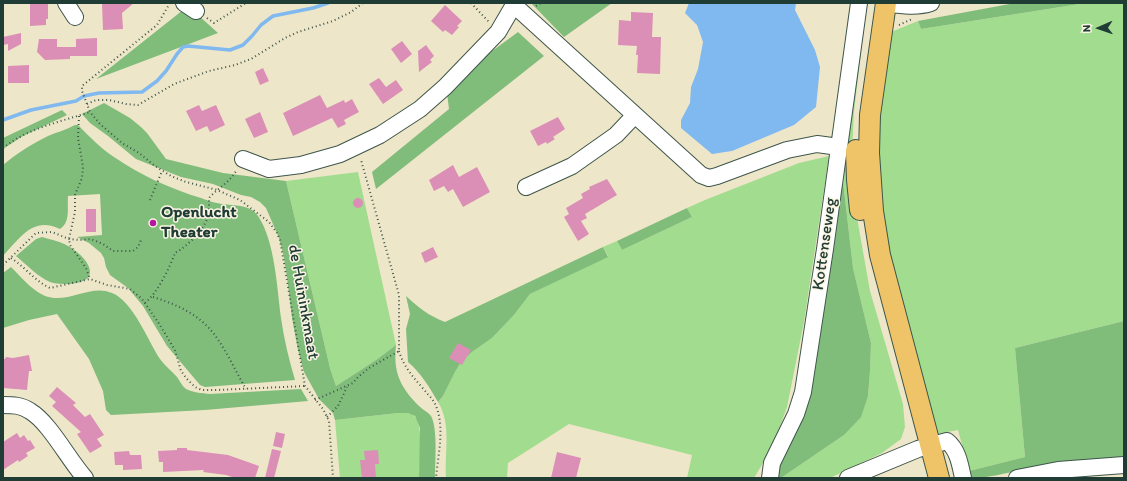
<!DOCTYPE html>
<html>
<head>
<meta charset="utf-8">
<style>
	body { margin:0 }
	#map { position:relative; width:1127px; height:481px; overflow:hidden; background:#eee6c8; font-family:Itim,sans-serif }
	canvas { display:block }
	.frame { position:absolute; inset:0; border:4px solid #1f3d34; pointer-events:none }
	.north { position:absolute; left:1079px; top:8px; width:40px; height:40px; -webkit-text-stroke:3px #fcf5e5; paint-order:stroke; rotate:268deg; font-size:11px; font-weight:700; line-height:16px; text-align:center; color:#1f3d34 }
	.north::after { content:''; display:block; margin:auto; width:14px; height:18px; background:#1f3d34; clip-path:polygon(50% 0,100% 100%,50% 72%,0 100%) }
</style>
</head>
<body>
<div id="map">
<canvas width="1127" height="481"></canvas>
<div class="frame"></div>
<div class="north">N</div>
</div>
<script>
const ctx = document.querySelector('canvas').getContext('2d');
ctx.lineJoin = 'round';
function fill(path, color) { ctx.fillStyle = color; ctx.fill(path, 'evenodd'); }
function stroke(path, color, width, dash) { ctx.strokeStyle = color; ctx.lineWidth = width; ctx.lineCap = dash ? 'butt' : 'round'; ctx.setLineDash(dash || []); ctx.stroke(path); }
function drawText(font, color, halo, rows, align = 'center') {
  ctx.font = font + ' Itim,sans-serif'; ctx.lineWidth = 3; ctx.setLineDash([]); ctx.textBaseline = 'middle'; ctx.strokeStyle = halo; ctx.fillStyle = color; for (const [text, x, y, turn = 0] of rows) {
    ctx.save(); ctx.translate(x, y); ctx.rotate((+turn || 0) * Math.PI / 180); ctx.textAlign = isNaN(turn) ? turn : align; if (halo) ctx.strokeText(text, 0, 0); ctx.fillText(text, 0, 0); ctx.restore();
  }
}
fill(new Path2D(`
	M1086 3H1124V321L1015 348 1025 457 969 471 958 430 937 434 883 234 877 135 891 32 918 21 921 29Z
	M861 27H864L854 112 852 151 853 195 870 291 903 404 905 427 901 439 882 453 830 478H781L844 435 868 396 870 371 871 343 853 268 841 164Z
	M829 156 804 322 787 407 778 432 763 463 754 478H687L692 455 569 424 508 463 507 478H446C444 453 452 425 438 402L443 396 455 372 461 362 472 352 492 338 514 315 530 294 608 256 603 247 617 241 622 250 692 217 687 208 705 200 799 163Z
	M358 172 396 345 376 360 336 386 330 368 286 181Z
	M398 413C403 413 409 412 413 415 425 423 419 465 419 478H340L335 420Z`), '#a1dc8f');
fill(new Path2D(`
	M531 3H612L564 37Z
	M1015 3H1086L921 29 918 21Z
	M188 6 218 33 96 79Z
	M518 32 544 56 376 189 372 172 449 109 446 85Z
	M104 103 130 118 141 127 147 133 166 159 223 173 286 181 330 368 336 386 376 360 396 345C393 372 400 387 419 406 423 410 428 412 431 416 438 428 435 463 435 478H419L420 428 415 416 408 413H398L335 420 333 413 319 399 304 372 298 350 292 318 287 277 283 253 279 238 266 208 260 202 251 197 241 195 213 184 181 177 136 159 108 136 90 123 82 114Z
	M62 110 67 115 23 136 3 149V138Z
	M75 125H78C89 136 100 148 114 157 140 175 171 189 201 198 208 201 215 203 222 204 234 206 250 204 258 216 275 241 277 288 281 318 284 339 289 360 295 380L218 386 205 387 200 385 167 346 143 306 128 288 110 275 106 267 104 258 101 253 89 243 77 237 102 235 100 194 68 196C67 207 71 222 60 229 33 216 20 238 3 256V165C17 153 32 144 48 136 57 132 66 130 75 125Z
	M841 164 853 268 871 343 870 371 868 396 861 417 844 435 781 478H775L777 468 793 433Z
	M687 208 692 217 622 250 617 241Z
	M42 237C51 240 60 241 68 246 88 257 105 282 69 284 63 284 56 284 50 282 38 277 27 265 16 256L36 239Z
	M603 247 608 257 530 294 514 315 492 338 472 352 461 362 455 372 443 396 438 402C430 388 421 373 408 362L406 329 410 314 406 296C420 309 428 315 445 322Z
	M11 267C21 277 31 289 43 295 66 306 90 283 112 293 133 301 148 341 160 359 165 366 172 371 177 377 180 381 182 386 186 389 194 393 202 393 210 394L301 389 308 401 205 410 111 415 106 410 103 391 89 359 57 314 29 320 3 328V273Z
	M1124 321V457C1090 460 1056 465 1023 470 1005 473 989 478 971 478L969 471 1025 457 1015 348Z`), '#80bc7a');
fill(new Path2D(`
	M689 3H796L795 10 815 50 820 67 816 107 794 125 732 151 712 154 681 128V120L690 103 691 87 698 69 703 42 697 25 685 13Z`), '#80b8f0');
stroke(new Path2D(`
	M3 120 31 110 76 101 84 96 99 93 142 92 157 81 166 71 177 54 183 47 188 46 230 50 243 45 252 36 261 25 273 16 313 8 328 3`), '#80b8f0', 3.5);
fill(new Path2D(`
	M30 3H48V19H46V25L30 26Z
	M102 3H134L122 13 123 29 103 30Z
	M445 5 462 21 457 26 459 27 452 35 445 30 443 32 431 21Z
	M631 12 653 13 652 37H661L660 74 637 73 638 55H636L637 46 618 45 619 20 631 21Z
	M21 33V44L8 51V44L3 45V37Z
	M97 38V56H70V59L45 60 37 52 39 39H57V47H76V39Z
	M402 41 412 54 401 63 391 49Z
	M426 45 434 56 430 60 432 62 419 72 418 51Z
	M29 65V83H8V66Z
	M263 68 269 81 260 85 255 72Z
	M379 78 386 87 396 80 403 90 383 104 369 84Z
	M320 95 327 108 344 100 345 103 352 99 359 112 344 120 346 124 338 128 332 118 293 136 283 113Z
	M199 105 202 111 216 105 225 125 210 132 207 126 196 131 186 111Z
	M260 112 268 132 254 138 245 119Z
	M558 117 565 129 553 137 555 139 547 144 546 142 538 146 530 131Z
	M453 165 459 177 477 167 490 192 463 207 453 189 448 192 444 186 434 191 429 180Z
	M607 179 617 195 585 214 587 218 581 221 589 234 578 241 564 217 569 214 566 208 583 198 581 194 590 189 589 187Z
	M353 203a5 5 0 1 1 10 0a5 5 0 1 1-10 0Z
	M86 209H96V232H86Z
	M433 247 438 257 425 263 421 253Z
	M458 343 471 350 462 365 449 358Z
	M29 355 32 371H29L27 390 3 388 4 376H3V359H5L6 357 13 358Z
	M57 387 76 403 73 405 85 417 90 414 104 435 97 439 102 446 90 453 77 434 81 432 52 406 56 402 49 396Z
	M276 432 285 434 282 448 273 446Z
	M17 433 20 438 24 435 28 441 30 440 35 448 26 453 28 456 19 462 18 460 3 470V442Z
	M177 448H187V450L228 455 259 466 255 478H235L226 475 203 472 204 470 163 472V462H159L158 451 177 450Z
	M272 449 281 451 274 478H265Z
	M378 450 379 464H375L376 478H362L360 460H365L364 451Z
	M129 451 130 455H141L142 469 123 470V465H115L114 452Z
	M557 452 581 458 576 478H551Z`), '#db8fb6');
const minor = new Path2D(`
	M66 3 75 17
	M184 3 196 11
	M884 3C899 5 916 8 931 3
	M514 5 701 175 709 178 717 176 787 150 817 144 839 147
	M243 159 269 169 301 165 340 154 380 135 420 109 445 87 498 32 515 3
	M526 187 572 166 616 135 635 115
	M3 405C13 405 21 405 30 411 50 423 68 459 85 478
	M770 478 772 463 796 414 803 392 825 249 859 3
	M848 478 918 449 947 441C958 450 960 464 963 478
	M1017 478 1058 470 1124 465`);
const major = new Path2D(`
	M886 3 870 115 869 153 873 211 880 255 939 478
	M856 150 857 180 860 210`);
stroke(minor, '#3e564a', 18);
stroke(major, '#3e564a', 22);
stroke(new Path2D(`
	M170 3 157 25 82 86V91L90 112 100 124 122 143 139 153 155 166 171 176 186 182 217 190 240 200 269 222 277 233 280 240 305 386 323 409 329 421 333 478
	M471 3 489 22
	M536 6 541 3
	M207 18 214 23 246 3
	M899 25 912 19
	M87 104 96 100H109L126 104 138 105 174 84 209 71 235 65 251 59 285 38 298 32 333 21 351 12 363 3
	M79 116 78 138 83 167 82 178 75 195V212L69 239 70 245 86 268 90 279
	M3 148C28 128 60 122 90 112
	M150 200 162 171
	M11 258C25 267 35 281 50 288L90 279 107 285 130 289 142 299 158 322 175 350 181 371 187 379 195 387 202 390H217L305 386
	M3 265 36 233 52 232 69 239 80 240 91 239 103 244 113 251H133L138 247 141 240
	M153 297C172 303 192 311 207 326 223 342 234 369 246 389
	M145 303C158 292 169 269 175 253 188 246 206 228 209 213 209 208 209 203 209 198 218 188 230 182 236 171
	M399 351C404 368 415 379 426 392 428 395 432 398 434 402 446 424 438 454 436 478
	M315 400 353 383 358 377 369 368 399 351V295L361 160
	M327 417 338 406 347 387`), '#3e564a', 2, [1, 3]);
stroke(minor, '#fff', 16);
stroke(major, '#efc469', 20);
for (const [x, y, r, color] of [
	[153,223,4,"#b5179e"]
]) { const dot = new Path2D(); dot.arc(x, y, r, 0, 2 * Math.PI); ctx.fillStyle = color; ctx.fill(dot); stroke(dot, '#fcf5e5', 1.5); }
drawText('bold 17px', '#1f3d34', '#fcf5e5', [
	["Openlucht",161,213],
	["Theater",161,233]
], 'left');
drawText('17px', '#1f3d34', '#fcf5e5', [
	["Kottenseweg",825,244,-82],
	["de Huininkmaat",303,302,80]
]);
</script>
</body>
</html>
